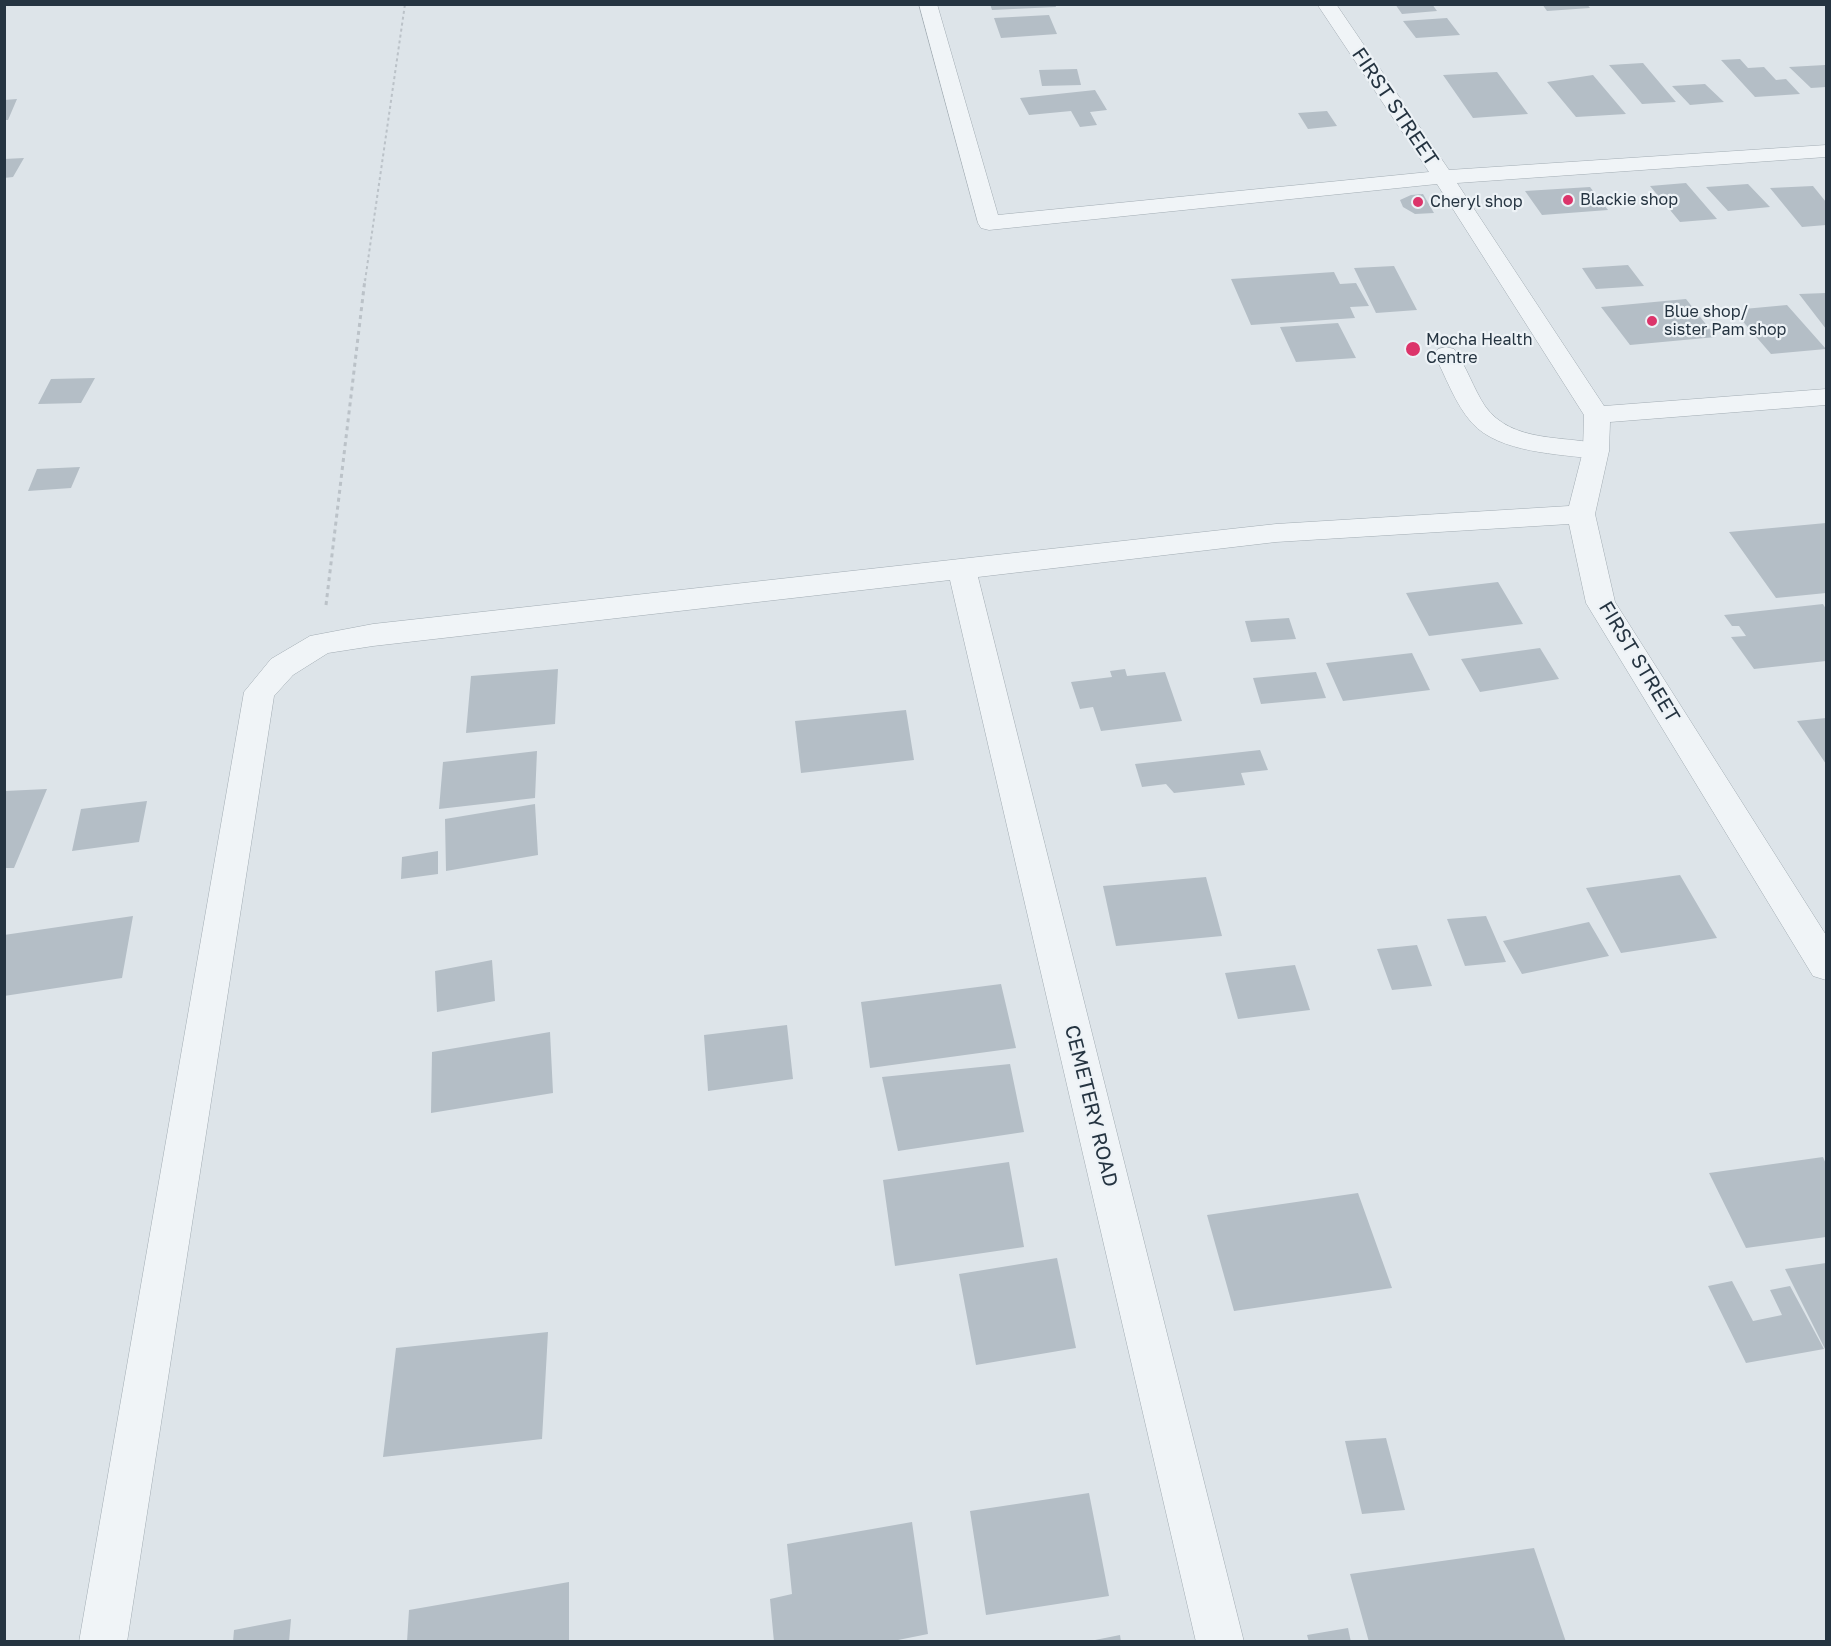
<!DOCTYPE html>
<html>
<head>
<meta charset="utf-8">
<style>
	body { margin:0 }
	#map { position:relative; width:1831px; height:1646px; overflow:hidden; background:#dde4e9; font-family:"Golos Text",sans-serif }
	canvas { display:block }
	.frame { position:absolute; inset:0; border:6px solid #253441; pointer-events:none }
</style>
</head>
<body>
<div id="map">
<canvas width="1831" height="1646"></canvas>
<div class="frame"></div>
</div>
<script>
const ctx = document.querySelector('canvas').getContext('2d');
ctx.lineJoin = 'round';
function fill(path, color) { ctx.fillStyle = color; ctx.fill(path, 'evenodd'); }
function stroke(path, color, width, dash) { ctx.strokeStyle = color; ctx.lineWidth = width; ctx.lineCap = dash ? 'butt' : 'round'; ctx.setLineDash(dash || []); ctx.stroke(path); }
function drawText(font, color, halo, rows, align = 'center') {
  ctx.font = font + ' "Golos Text",sans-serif'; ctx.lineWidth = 4.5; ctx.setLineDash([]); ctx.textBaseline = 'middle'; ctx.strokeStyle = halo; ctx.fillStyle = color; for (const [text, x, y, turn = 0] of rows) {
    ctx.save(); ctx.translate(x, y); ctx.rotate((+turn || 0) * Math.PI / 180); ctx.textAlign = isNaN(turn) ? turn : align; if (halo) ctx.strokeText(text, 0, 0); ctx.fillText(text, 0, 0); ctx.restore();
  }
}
fill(new Path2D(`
	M990 4H1055L1056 7 992 10Z
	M1395 4H1432L1437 11 1402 14Z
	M1542 4H1587L1590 8 1547 11Z
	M1049 15 1057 34 1001 38 994 18Z
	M1447 18 1460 35 1416 38 1403 21Z
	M1740 59 1748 68 1764 67 1776 80 1786 79 1800 94 1755 97 1721 60Z
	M1643 63 1676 102 1642 104 1609 65Z
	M1825 65 1826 87 1811 88 1789 67Z
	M1077 69 1081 85 1042 86 1039 70Z
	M1497 72 1528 114 1473 118 1443 75Z
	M1593 75 1626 114 1576 117 1547 82Z
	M1705 84 1724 102 1690 105 1672 86Z
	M1095 90 1107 110 1090 112 1097 125 1080 127 1071 111 1029 115 1020 98Z
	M17 99 8 120H4V100Z
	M1327 111 1337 126 1308 129 1298 113Z
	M24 158 13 177 4 178V159Z
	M1686 183 1717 219 1680 222 1650 186Z
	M1748 184 1770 207 1728 211 1706 187Z
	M1813 186 1826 202V225L1802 227 1770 188Z
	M1590 187 1608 210 1542 215 1525 191Z
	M1423 194 1434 213 1415 214 1403 207 1400 200 1411 195Z
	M1628 265 1644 286 1596 289 1582 268Z
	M1394 266 1417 310 1376 313 1354 268Z
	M1334 272 1340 284 1356 283 1369 306 1350 307 1355 318 1251 325 1231 279Z
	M1826 293V329L1799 294Z
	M1686 299 1716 337 1630 345 1601 307Z
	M1787 305 1826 349 1771 354 1733 310Z
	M1338 323 1356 358 1296 362 1280 327Z
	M95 378 81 403 38 404 51 379Z
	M80 467 71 488 28 491 37 469Z
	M1826 523V593L1776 598 1729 532Z
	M1498 582 1523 624 1429 636 1406 593Z
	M1823 604 1826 609V661L1754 669 1731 637 1746 636 1739 626H1732L1724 615Z
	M1289 618 1296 639 1251 642 1245 621Z
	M1540 648 1559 679 1480 692 1461 659Z
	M1412 653 1430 690 1343 701 1326 663Z
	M558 669 555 724 466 733 471 676Z
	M1125 669 1127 676 1165 672 1182 721 1101 731 1093 707 1080 709 1071 682 1112 677 1110 671Z
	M1316 672 1326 698 1261 704 1253 678Z
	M906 710 914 760 801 773 795 721Z
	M1826 718V764L1797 721Z
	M1260 750 1268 770 1241 773 1245 785 1174 793 1166 784 1142 787 1135 764Z
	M537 751 535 798 439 809 443 762Z
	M47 789 14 868H5V791Z
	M147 801 139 842 72 851 81 809Z
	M535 804 538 855 446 871 445 819Z
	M438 851V874L401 879 402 857Z
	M1680 875 1717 938 1621 953 1586 888Z
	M1206 877 1222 936 1116 946 1103 886Z
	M133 916 122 978 4 996V935Z
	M1486 916 1506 962 1465 966 1447 919Z
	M1589 922 1609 956 1522 974 1503 941Z
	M1417 945 1432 986 1392 990 1377 949Z
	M492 960 495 1001 437 1012 435 971Z
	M1295 965 1310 1010 1238 1019 1225 973Z
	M1001 984 1016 1048 870 1068 861 1002Z
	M787 1025 793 1079 708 1091 704 1035Z
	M550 1032 553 1093 431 1113 432 1052Z
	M1010 1064 1024 1132 898 1151 882 1077Z
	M1823 1157 1826 1164V1237L1746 1248 1709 1173Z
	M1009 1162 1024 1247 895 1266 883 1180Z
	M1358 1193 1392 1288 1234 1311 1207 1215Z
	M1057 1258 1076 1348 976 1365 959 1274Z
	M1826 1263V1351L1785 1269Z
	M1732 1281 1753 1321 1782 1315 1770 1290 1790 1286 1824 1349 1746 1363 1708 1286Z
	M548 1332 542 1439 383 1457 396 1348Z
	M1386 1438 1405 1510 1362 1514 1345 1441Z
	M1089 1493 1109 1596 986 1615 970 1511Z
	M912 1522 928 1634 888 1642H774L770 1599 792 1594 787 1544Z
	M1534 1548 1566 1642H1369L1350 1574Z
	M569 1582V1642H407L409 1610Z
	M291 1619 289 1642H233L234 1630Z
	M1348 1628 1351 1642H1309L1307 1635Z
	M1120 1635 1121 1642H1095V1640Z`), '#b4bec6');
const service = new Path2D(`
	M1446 347 1454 349C1467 367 1473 388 1485 406 1512 444 1565 435 1605 445L1609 451 1605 457 1596 459C1559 454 1499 453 1472 423 1455 404 1446 377 1434 354L1438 349Z`);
const minor = new Path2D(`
	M919 4H937L998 215 1429 172 1317 4H1336L1449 170 1826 145V157L1457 183 1604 406 1826 389V405L1610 422 1609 451 1595 514 1615 602 1826 935V980L1813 976 1586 603 1569 524 1276 542 978 577 1244 1642H1196L950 580 373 646 328 653 293 675 274 696 127 1642H79L244 692 271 659 310 636 373 624 1276 524 1569 506 1583 451 1584 415 1437 184 989 230 981 228 978 223Z`);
stroke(service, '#a2acb3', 1);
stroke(minor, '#a2acb3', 1);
stroke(new Path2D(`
	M365 281 405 4`), '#bbc2c8', 2, [3, 3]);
stroke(new Path2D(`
	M326 605 365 279`), '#bbc2c8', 3, [4, 4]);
fill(service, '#f0f4f7');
fill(minor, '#f0f4f7');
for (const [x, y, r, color] of [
	[1568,200,6,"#dc346a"],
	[1418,202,6,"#dc346a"],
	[1652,321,6,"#dc346a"],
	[1413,349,8,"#dc346a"]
]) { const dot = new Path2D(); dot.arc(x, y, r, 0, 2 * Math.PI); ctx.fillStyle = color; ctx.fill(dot); stroke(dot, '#edf2f6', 2); }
drawText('16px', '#253441', '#edf2f6', [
	["Blackie shop",1580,200],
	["Cheryl shop",1430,202],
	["Blue shop/",1664,312],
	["sister Pam shop",1664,330],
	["Mocha Health",1426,340],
	["Centre",1426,358]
], 'left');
drawText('20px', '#253441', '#edf2f6', [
	["FIRST STREET",1395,107,56],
	["FIRST STREET",1639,662,59],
	["CEMETERY ROAD",1091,1106,76]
]);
</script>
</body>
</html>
